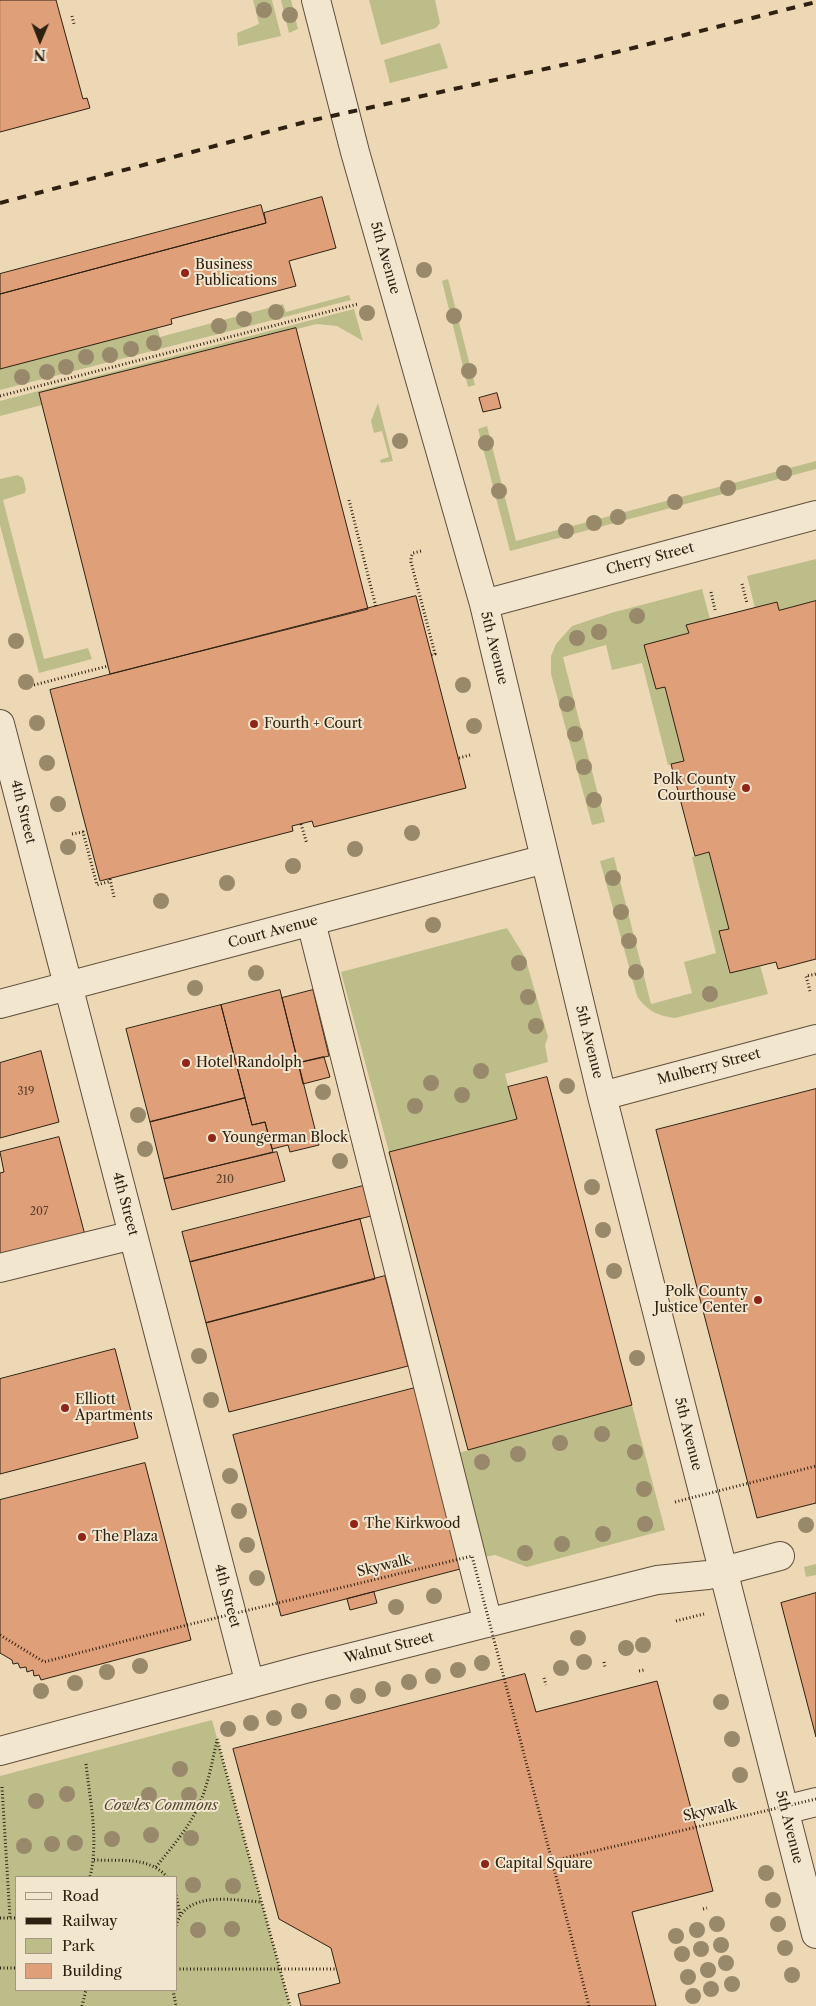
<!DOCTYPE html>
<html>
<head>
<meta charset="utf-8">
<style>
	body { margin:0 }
	#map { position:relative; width:816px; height:2006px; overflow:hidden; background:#edd8b5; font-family:"Libre Caslon Text",serif }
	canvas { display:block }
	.legend { position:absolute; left:15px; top:1876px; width:162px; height:115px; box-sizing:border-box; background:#f3e6cf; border:1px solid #a59783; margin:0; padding:6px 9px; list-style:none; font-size:15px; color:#2f2111 }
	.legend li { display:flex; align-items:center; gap:10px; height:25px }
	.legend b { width:25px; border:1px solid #a59783 }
	.north { position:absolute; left:15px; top:15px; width:50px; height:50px; -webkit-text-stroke:4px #f3e6cf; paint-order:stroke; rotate:181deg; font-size:14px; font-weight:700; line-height:20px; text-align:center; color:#2f2111 }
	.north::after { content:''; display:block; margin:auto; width:18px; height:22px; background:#2f2111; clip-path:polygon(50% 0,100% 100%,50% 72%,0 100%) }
</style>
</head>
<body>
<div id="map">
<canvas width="816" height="2006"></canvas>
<ul class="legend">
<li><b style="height:6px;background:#f3e6cf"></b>Road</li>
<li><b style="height:6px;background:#2f2111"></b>Railway</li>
<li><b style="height:14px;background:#bdbd8a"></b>Park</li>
<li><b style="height:14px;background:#de9f79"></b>Building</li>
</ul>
<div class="north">N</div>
</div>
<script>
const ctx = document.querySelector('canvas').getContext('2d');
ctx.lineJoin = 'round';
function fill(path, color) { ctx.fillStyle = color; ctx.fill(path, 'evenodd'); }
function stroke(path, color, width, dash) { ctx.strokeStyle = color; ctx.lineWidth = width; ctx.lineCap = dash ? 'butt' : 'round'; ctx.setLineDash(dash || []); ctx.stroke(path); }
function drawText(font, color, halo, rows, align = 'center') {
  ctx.font = font + ' "Libre Caslon Text",serif'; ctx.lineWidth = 4; ctx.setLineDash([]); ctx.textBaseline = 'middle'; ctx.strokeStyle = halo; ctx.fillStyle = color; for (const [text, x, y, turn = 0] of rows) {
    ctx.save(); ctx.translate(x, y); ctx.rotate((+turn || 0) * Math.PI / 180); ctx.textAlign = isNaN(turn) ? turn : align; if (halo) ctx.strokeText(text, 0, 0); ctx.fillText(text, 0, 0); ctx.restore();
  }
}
fill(new Path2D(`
	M253 0H272L281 36 238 46 237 33 259 24Z
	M281 0H291L298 29 289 33Z
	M369 0H435L440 23 436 28 381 45Z
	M440 43 448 68 390 83 384 60Z
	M448 279 475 385 468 387 442 281Z
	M349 295 351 300 0 390V369L157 327 160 337 283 304 286 312Z
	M354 309 363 341 337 326 317 324 39 393 42 405 0 416V401Z
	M378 403 393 461 381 463 380 460 389 457 382 431 374 433 371 421Z
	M487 426 516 541 816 461V469L510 551 478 429Z
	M18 475 23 478 26 489 25 493 3 500 44 659 88 648 92 659 39 673 0 525V479Z
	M816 559V601L779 610 777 602 755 608 747 576Z
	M702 589 710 619 687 625 689 633 644 645 656 689 665 687 684 761 668 765 642 663 612 670 606 645 563 657 605 822 592 825 551 674V656L556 644 572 626 611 613Z
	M709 852 729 929 719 932 729 973 760 965 768 994 675 1018C657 1016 646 1010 637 996L600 861 614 857 651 1004 692 993 684 962 716 953 692 857Z
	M507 928 525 957 548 1037 545 1045 548 1062 505 1074 517 1119 389 1152 341 972Z
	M632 1405 665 1530 527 1567 495 1555 484 1557 458 1453Z
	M816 1564V1575L806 1577 804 1567Z
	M212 1720 290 2006H0V1776ZM16 1877H176V1990H16Z`), '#bdbd8a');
const building = new Path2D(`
	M0 0H56L83 99 87 98 90 108 0 132Z
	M322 197 336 248 289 261 296 286 171 319 172 324 0 369V294L266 223 264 213Z
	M261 205 266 223 0 294V274Z
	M296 328 368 609 110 674 39 393Z
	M497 393 501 408 483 412 479 398Z
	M416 596 466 788 314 827 312 821 292 826 293 831 100 881 50 690Z
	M816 601V959L778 969 776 962 730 973 719 931 729 929 709 852 695 856 671 764 684 761 665 687 656 689 644 645 689 633 686 625 777 602 779 610Z
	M280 990 319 1145 290 1152 288 1145 272 1149 265 1122 252 1125 221 1005Z
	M313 990 329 1056 298 1063 282 998Z
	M221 1005 245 1098 150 1122 126 1029Z
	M41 1051 59 1122 0 1138V1063Z
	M324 1057 330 1077 303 1084 298 1063Z
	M547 1077 632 1405 468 1450 389 1152 517 1119 508 1087Z
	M816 1089V1503L757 1518 656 1130Z
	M245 1098 252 1125 265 1122 273 1152 164 1179 150 1122Z
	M59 1137 85 1235 0 1257V1173L4 1172 0 1152Z
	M277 1152 285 1181 172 1210 164 1179Z
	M363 1186 371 1216 190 1262 182 1232Z
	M360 1219 375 1279 206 1323 190 1262Z
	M385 1276 408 1366 229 1412 206 1323Z
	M115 1349 138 1438 0 1474V1379Z
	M415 1388 464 1568 281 1616 233 1435Z
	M145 1463 191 1640 41 1680 39 1675 34 1676 33 1670 27 1672 26 1667 20 1668 18 1663 13 1664 12 1660 0 1653V1500Z
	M374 1592 377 1603 350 1610 347 1599Z
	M816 1593V1737L781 1603Z
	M525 1674 536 1712 657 1681 713 1891 632 1912 656 2006H301L298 1994 340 1983 331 1948 279 1919 233 1749Z`);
fill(building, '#de9f79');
stroke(building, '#2f2111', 1);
const minor = new Path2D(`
	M316 0 355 152 484 604 602 1096 816 1934
	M484 604 816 515
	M0 724 250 1684
	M311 922 488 1623
	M0 1004 545 859
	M602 1096 816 1039
	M0 1268 133 1235
	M0 1751 305 1669 637 1585 657 1580 708 1575 780 1556
	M784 1810 816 1802`);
stroke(minor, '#5e4f3a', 30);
stroke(new Path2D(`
	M72 16 74 24
	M0 396 358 304
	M349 500 376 607
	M421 551 413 553 411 557V562L435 654 431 655
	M742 584 747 603
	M711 592 715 610
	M34 685 108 666
	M459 758 470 755
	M301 824 307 844
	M72 834 83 832 97 885 111 881
	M110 879 114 897
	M810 991 806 976 816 974
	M676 1621 704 1614
	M604 1662 605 1667
	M639 1671 644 1670
	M544 1678 546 1685
	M217 1739 290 2006
	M86 1764C90 1801 99 1840 90 1877
	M2 1787 10 1918
	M94 1860C119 1861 149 1856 167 1877
	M156 1867C171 1848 188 1829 198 1807 208 1786 212 1762 217 1740
	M176 1895 180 1915
	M703 1909 707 1908
	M0 1918H16
	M176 1926C185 1890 233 1900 261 1902
	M0 1968H16
	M176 1969H336
	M173 1990 176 2006
	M82 2006 86 1990`), '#2f2111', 3, [1, 2.5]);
stroke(minor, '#f3e6cf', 28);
stroke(new Path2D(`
	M0 203 309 121 581 61 816 2`), '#2f2111', 4, [9, 9]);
stroke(new Path2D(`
	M675 1502 816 1466
	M0 1635 44 1662 187 1625 472 1556 552 1861
	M589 2006 552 1861 816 1799`), '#2f2111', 3, [1, 2.5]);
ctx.fillStyle = '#98896b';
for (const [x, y] of [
	[264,10],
	[290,15],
	[424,270],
	[276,312],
	[367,313],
	[454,316],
	[244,319],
	[219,326],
	[154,343],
	[131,349],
	[110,355],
	[86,357],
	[66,367],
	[469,371],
	[47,372],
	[22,377],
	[400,441],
	[486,443],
	[784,473],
	[728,488],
	[499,491],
	[675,502],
	[618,517],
	[594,523],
	[566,531],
	[637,616],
	[599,632],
	[577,638],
	[16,641],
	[26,682],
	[463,685],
	[567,704],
	[37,723],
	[474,726],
	[575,734],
	[47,763],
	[584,767],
	[594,800],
	[58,804],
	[412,833],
	[68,847],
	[355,849],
	[293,866],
	[613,878],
	[227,883],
	[161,901],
	[621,912],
	[433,925],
	[629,941],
	[519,963],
	[636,972],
	[256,973],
	[195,988],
	[710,994],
	[528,997],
	[536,1026],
	[481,1071],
	[431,1083],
	[567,1086],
	[323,1092],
	[462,1095],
	[415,1106],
	[138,1115],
	[145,1149],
	[340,1161],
	[592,1187],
	[603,1230],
	[614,1271],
	[199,1356],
	[637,1358],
	[211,1400],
	[602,1434],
	[560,1443],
	[635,1452],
	[518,1454],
	[482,1462],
	[230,1476],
	[644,1489],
	[239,1511],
	[645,1524],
	[806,1525],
	[603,1534],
	[562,1544],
	[247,1545],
	[525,1553],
	[257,1578],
	[434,1596],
	[396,1607],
	[578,1638],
	[643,1645],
	[626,1648],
	[584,1662],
	[482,1663],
	[140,1666],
	[561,1668],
	[458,1670],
	[107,1672],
	[433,1676],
	[409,1682],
	[75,1683],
	[383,1689],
	[41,1691],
	[358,1696],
	[333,1702],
	[721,1702],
	[299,1711],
	[274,1718],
	[251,1723],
	[228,1729],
	[732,1739],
	[180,1769],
	[740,1775],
	[67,1794],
	[149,1795],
	[189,1795],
	[36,1801],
	[151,1835],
	[191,1838],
	[112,1839],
	[75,1843],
	[52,1844],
	[24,1846],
	[766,1873],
	[193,1885],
	[233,1886],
	[773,1900],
	[717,1924],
	[778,1924],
	[232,1929],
	[198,1930],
	[697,1930],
	[676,1936],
	[721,1945],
	[785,1948],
	[701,1949],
	[682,1954],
	[726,1963],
	[708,1970],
	[792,1975],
	[688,1977],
	[732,1984],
	[711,1989],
	[693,1996]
]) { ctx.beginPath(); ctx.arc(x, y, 8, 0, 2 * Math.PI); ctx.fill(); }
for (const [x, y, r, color] of [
	[185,273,5,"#8f2418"],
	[254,724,5,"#8f2418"],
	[746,788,5,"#8f2418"],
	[186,1063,5,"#8f2418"],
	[212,1138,5,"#8f2418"],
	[758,1300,5,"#8f2418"],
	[65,1408,5,"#8f2418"],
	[354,1524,5,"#8f2418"],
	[82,1537,5,"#8f2418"],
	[485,1864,5,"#8f2418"]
]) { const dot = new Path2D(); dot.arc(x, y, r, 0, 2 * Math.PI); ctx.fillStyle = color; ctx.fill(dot); stroke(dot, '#f3e6cf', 2); }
drawText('11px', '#5b402b', null, [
	["319",26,1092],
	["210",225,1180],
	["207",39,1212]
]);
drawText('14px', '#2f2111', '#f3e6cf', [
	["5th Avenue",385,258,74],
	["Cherry Street",650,559,-15],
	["5th Avenue",494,648,76],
	["4th Street",23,812,76],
	["Court Avenue",273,932,-15],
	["5th Avenue",589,1042,76],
	["Mulberry Street",709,1067,-15],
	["4th Street",125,1204,75],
	["5th Avenue",688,1434,76],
	["Skywalk",384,1566,-14],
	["4th Street",227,1596,75],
	["Walnut Street",389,1648,-14],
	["Skywalk",710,1811,-13],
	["5th Avenue",789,1827,76]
]);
drawText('14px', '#2f2111', '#f3e6cf', [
	["Business",195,265],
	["Publications",195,281],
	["Fourth + Court",264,724],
	["Polk County",736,780,"right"],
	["Courthouse",736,796,"right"],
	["Hotel Randolph",196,1063],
	["Youngerman Block",222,1138],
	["Polk County",748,1292,"right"],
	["Justice Center",748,1308,"right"],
	["Elliott",75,1400],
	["Apartments",75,1416],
	["The Kirkwood",364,1524],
	["The Plaza",92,1537],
	["Capital Square",495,1864]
], 'left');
drawText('italic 14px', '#52482f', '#f3e6cf', [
	["Cowles Commons",161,1806]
]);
</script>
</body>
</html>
